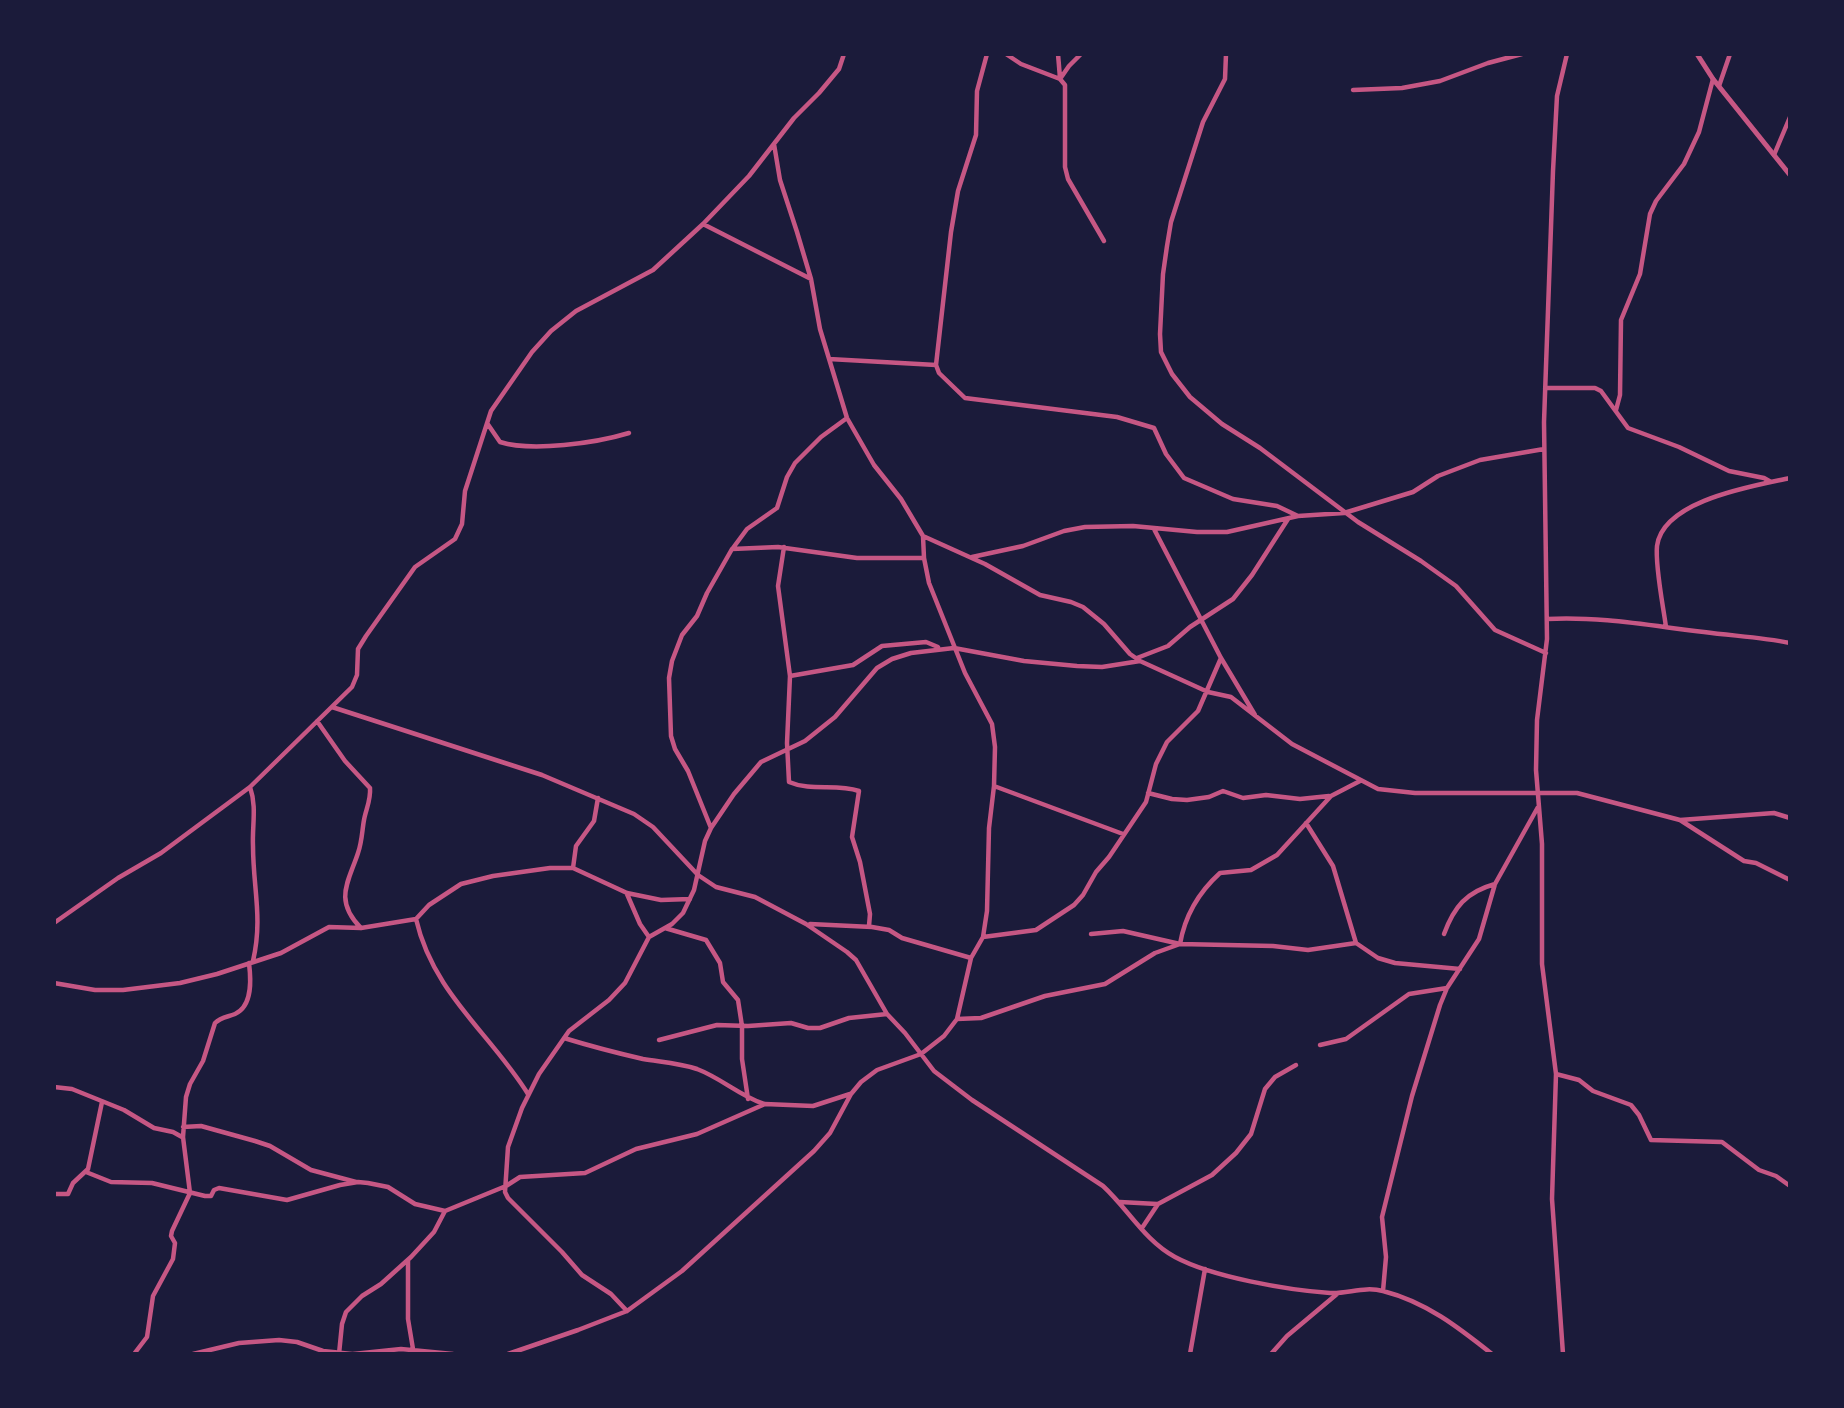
<!DOCTYPE html>
<html>
<head>
<meta charset="utf-8">
<style>
	body { margin:0 }
	#map { position:relative; width:1844px; height:1408px; overflow:hidden; background:#1b1b3a; font-family:"PT Sans Narrow",sans-serif }
	canvas { display:block }
	.frame { position:absolute; inset:0; border:56px solid #1b1b3a; pointer-events:none }
</style>
</head>
<body>
<div id="map">
<canvas width="1844" height="1408"></canvas>
<div class="frame"></div>
</div>
<script>
const ctx = document.querySelector('canvas').getContext('2d');
ctx.lineJoin = 'round';
function stroke(path, color, width, dash) { ctx.strokeStyle = color; ctx.lineWidth = width; ctx.lineCap = dash ? 'butt' : 'round'; ctx.setLineDash(dash || []); ctx.stroke(path); }
stroke(new Path2D(`
	M987 54 977 91 976 135 958 191 951 232 936 365 939 373 965 398 1117 417 1154 428 1166 454 1184 478 1233 499 1277 506 1298 516
	M1006 54 1021 64 1060 79 1065 85V167L1068 179 1104 241
	M1058 54 1060 78
	M1226 54 1225 79 1203 122 1171 222 1167 246 1163 274 1160 334 1161 352 1172 374 1190 397 1222 424 1260 448 1358 522 1421 561 1456 586 1495 630 1546 653
	M1060 79 1069 66 1081 54
	M1719 86 1730 54
	M1353 90 1402 88 1440 81 1488 63 1522 54
	M1774 155 1790 117
	M703 224 811 279
	M829 359 936 365
	M1545 388H1595L1601 391 1628 428 1679 447 1729 471 1764 478 1771 482
	M1616 410 1620 395 1621 320 1640 274 1650 214 1656 201 1684 164 1699 132 1713 79
	M487 423 500 442C532 452 596 443 629 433
	M1154 529 1221 658 1255 715
	M923 536 985 564 1040 595 1071 602 1083 607 1104 624 1130 654 1140 661 1208 692 1231 697 1292 744 1378 789 1415 793H1577L1680 820 1744 861 1756 863 1790 880
	M784 547 778 586 790 676 787 743 789 782C812 792 836 783 859 791L852 837 860 862 870 914 869 926
	M733 548 747 529 777 508 787 477 795 463 821 437 847 418
	M972 557 1023 546 1064 531 1085 527 1133 526 1197 532H1227L1298 516 1344 513 1413 492 1438 476 1480 460 1544 449
	M1547 619C1599 616 1652 626 1704 632 1733 636 1761 637 1790 643
	M1666 627C1663 605 1655 566 1657 546 1663 500 1754 486 1790 478
	M1137 658 1168 646 1190 627 1233 599 1252 575 1288 519
	M790 676 853 665 882 646 926 642 938 647
	M332 707 542 775 634 814 653 827 698 875 716 887 755 897 806 924 847 952 856 960 887 1014 905 1033 934 1071 972 1100 1103 1186C1128 1209 1145 1241 1175 1257 1212 1277 1287 1290 1330 1293 1348 1294 1364 1286 1383 1291 1426 1302 1458 1327 1492 1354
	M317 721 345 761 370 788C371 800 366 809 364 820 362 831 362 842 358 853 349 881 333 900 361 928
	M994 786 1123 834
	M250 787C257 807 252 826 253 846 253 888 263 918 253 961
	M1148 793 1172 799 1187 800 1209 797 1223 791 1243 798 1266 795 1300 799 1329 796
	M1680 820 1774 813 1790 818
	M1306 823 1333 866 1356 943
	M711 828 688 771 675 749 671 736 669 678 672 661 682 635 697 616 707 593 732 549 778 547 857 558H924
	M573 868 576 846 594 821 598 798
	M627 894 640 924 649 937
	M416 919C433 993 490 1033 528 1094
	M54 923 118 878 161 853 250 787 352 687 357 675 358 649 366 636 415 567 455 539 462 524 465 491 491 411 532 352 551 331 576 311 653 270 703 224 749 176 794 118 819 93 839 69 844 54
	M810 924 872 927 889 930 902 938 971 958
	M665 928 706 940 720 963 723 982 738 1000 742 1026V1059L748 1099
	M1091 934 1123 931 1180 944C1185 915 1199 892 1220 873L1251 870 1277 855 1331 796 1360 781
	M1444 934C1454 907 1466 892 1495 884
	M983 937 1036 930 1074 905 1083 895 1096 872 1109 857 1146 802 1156 764 1167 742 1198 711 1221 658
	M54 983 95 990H123L180 983 217 974 281 953 329 927 361 928 416 919 429 905 461 884 493 876 550 868H573L627 893 661 900 690 899
	M957 1019 981 1018 1045 996 1105 984 1155 953 1180 944 1273 946 1308 950 1356 943 1378 958 1395 963 1460 969
	M564 1038C590 1046 617 1053 643 1059 661 1062 679 1063 697 1069 721 1078 740 1096 764 1104
	M659 1040 717 1025 748 1026 791 1023 808 1028H820L849 1018 887 1014
	M1320 1045 1346 1039 1409 994 1447 988
	M1556 1074 1579 1080 1593 1091 1631 1105 1639 1115 1651 1140 1722 1142 1759 1170 1776 1176 1790 1186
	M54 1087 72 1089 124 1110 154 1128 173 1132 182 1137
	M183 1127 201 1126 255 1141 270 1146 311 1170 356 1182
	M86 1172 111 1182 152 1183 205 1196H211L214 1190 219 1188 287 1200 340 1185 358 1182 368 1183 388 1187 415 1204 445 1211
	M54 1194H68L73 1183 88 1169 102 1102
	M1120 1202 1157 1204
	M1142 1228 1158 1204 1212 1175 1236 1153 1251 1134 1265 1089 1275 1077 1296 1065
	M408 1260V1319L413 1349
	M1383 1291 1386 1257 1382 1217 1412 1096 1440 1005 1447 988 1479 939 1495 884 1538 807
	M627 1311 611 1294 582 1275 562 1252 508 1198 505 1192 508 1147 522 1108 539 1074 569 1031 609 1000 625 983 649 937 672 924 683 913 694 890 705 841 711 828 734 794 761 762 805 741 835 717 877 668 892 659 911 653 954 648 1024 661 1077 666 1102 667 1140 661
	M134 1354 147 1337 153 1296 173 1259 175 1243 171 1236 172 1231 190 1193 183 1137 186 1097 190 1084 203 1061 215 1023C221 1017 228 1017 235 1014 253 1006 251 979 249 963
	M193 1354 239 1343 279 1340 297 1342 323 1351 352 1354
	M339 1354 342 1324 346 1312 362 1296 381 1284 411 1257 434 1232 445 1211 506 1186 520 1177 585 1173 636 1149 697 1134 765 1104 813 1106 850 1094
	M353 1354 401 1349 453 1354
	M508 1354 578 1330 627 1311 682 1271 814 1151 830 1133 851 1094 861 1082 877 1070 921 1054 944 1036 957 1019 971 958 983 937 987 911 989 828 994 786 995 747 992 724 965 673 929 583 924 558 923 536 901 499 874 465 847 418 820 329 811 279 797 232 780 180 774 144
	M1190 1354 1205 1269
	M1271 1354 1287 1336 1337 1294
	M1563 1354 1552 1199 1556 1074 1542 964V844L1536 770 1537 720 1547 639 1544 422 1553 171 1557 96 1567 54`), '#c65784', 4.5);
stroke(new Path2D(`
	M1697 54 1713 79 1790 175`), '#c65784', 5);
</script>
</body>
</html>
